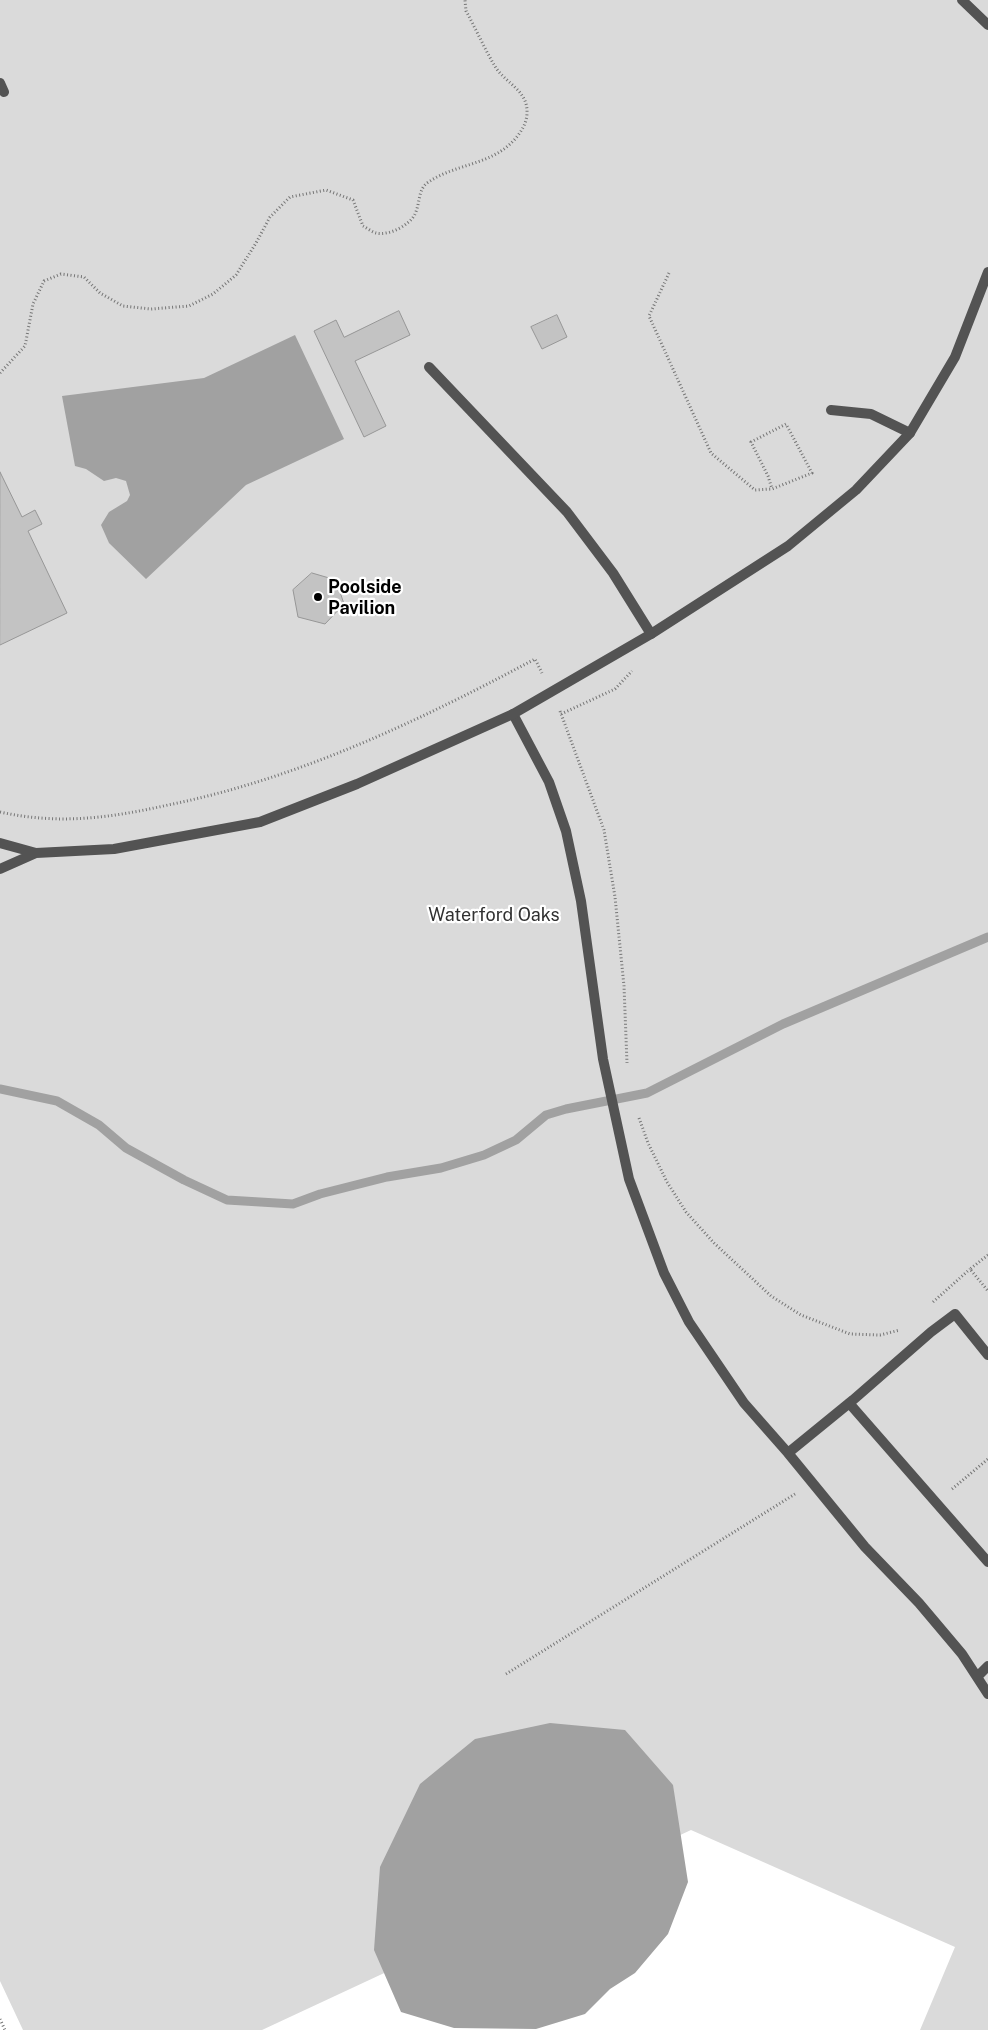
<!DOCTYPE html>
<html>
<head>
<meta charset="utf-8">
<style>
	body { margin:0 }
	canvas { display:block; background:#fff }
</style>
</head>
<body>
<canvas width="988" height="2030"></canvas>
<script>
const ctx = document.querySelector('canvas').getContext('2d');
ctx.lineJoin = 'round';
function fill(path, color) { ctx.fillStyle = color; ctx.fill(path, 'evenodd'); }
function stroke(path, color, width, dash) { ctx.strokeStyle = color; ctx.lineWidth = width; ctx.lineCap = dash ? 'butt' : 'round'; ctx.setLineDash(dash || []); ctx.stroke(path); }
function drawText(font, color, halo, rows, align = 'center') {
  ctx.font = font + ' "Public Sans",sans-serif'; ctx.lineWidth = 4.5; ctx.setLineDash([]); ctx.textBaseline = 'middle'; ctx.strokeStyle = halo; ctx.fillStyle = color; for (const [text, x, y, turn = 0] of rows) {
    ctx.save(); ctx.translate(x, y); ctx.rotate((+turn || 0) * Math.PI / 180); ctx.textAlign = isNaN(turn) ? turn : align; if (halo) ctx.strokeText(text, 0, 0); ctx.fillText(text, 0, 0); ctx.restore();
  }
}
fill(new Path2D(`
	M0 0H988V2030H920L955 1947 691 1830 262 2030H23L0 1981Z`), '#dadada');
fill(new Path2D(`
	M295 335 344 439 246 485 146 579 109 543 101 525 109 512 127 501 130 495 126 481 116 478 104 481 86 469 75 466 62 396 204 378Z
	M550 1723 625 1730 673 1785 688 1882 668 1934 635 1973 610 1989 585 2014 536 2029 454 2028 401 2012 374 1950 380 1867 420 1784 475 1739Z`), '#a1a1a1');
stroke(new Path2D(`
	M0 1089 57 1101 99 1125 126 1148 184 1180 227 1200 293 1204 320 1194 387 1177 441 1168 484 1155 516 1140 546 1115 566 1109 647 1093 783 1024 988 937`), '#a1a1a1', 9);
const building = new Path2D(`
	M399 311 410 335 355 361 386 426 364 437 314 331 336 320 344 337Z
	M557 315 567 337 542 349 531 327Z
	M0 472 22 517 35 510 42 524 28 531 67 613 0 645Z
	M312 573 336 580 344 604 325 624 298 617 293 590Z`);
fill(building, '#c3c3c3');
stroke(building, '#979797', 1);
stroke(new Path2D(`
	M669 273 649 316 711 453 755 490 772 489 812 473 786 424 751 442 768 476 772 489
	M0 373 25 346 33 304 44 281 61 274 84 277 100 293 123 306 151 309 189 306 213 294 236 275 256 243 270 217 290 197 326 190 353 200 363 226C367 228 372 232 376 233 389 236 410 225 415 214 420 204 418 190 427 183 457 162 496 166 519 134 524 127 527 120 527 113 528 91 507 84 496 68 485 50 476 29 466 11L465 0
	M560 711 604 830 615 897 624 986 627 1063
	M561 714 615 689 632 671
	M0 812C59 825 110 818 168 805 297 779 419 721 535 659L542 673
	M639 1118 648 1143 667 1182 686 1212 714 1243 771 1296 801 1315 850 1334 880 1335 900 1330
	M988 1255 970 1269 988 1291
	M933 1302 970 1269
	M952 1489 988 1459
	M506 1674 795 1494
	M0 2019 5 2030`), '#757575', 3, [1, 2.5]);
stroke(new Path2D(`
	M962 0 988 25
	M0 83 4 92
	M429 367 567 512 613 573 651 634
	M831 410 871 414 910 433
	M513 714 549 782 566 831 581 901 603 1059 629 1179 664 1273 689 1322 744 1403 788 1453 865 1547 919 1603 962 1654 988 1694
	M849 1403 988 1562
	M788 1453 853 1400 931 1332 955 1314 988 1355
	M977 1677 988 1666`), '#535353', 10);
stroke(new Path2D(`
	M0 843 36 853 114 849 260 822 357 784 513 714 551 692 651 634 788 546 856 490 910 433 955 357 988 272
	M0 869 36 853`), '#535353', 10);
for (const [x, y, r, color] of [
	[318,597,5,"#000"]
]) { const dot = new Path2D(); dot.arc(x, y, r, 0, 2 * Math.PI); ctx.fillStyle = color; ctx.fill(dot); stroke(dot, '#fff', 2); }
drawText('bold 18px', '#000', '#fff', [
	["Poolside",328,587],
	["Pavilion",328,608]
], 'left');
drawText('18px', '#313131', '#fff', [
	["Waterford Oaks",494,915]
]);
</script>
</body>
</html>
